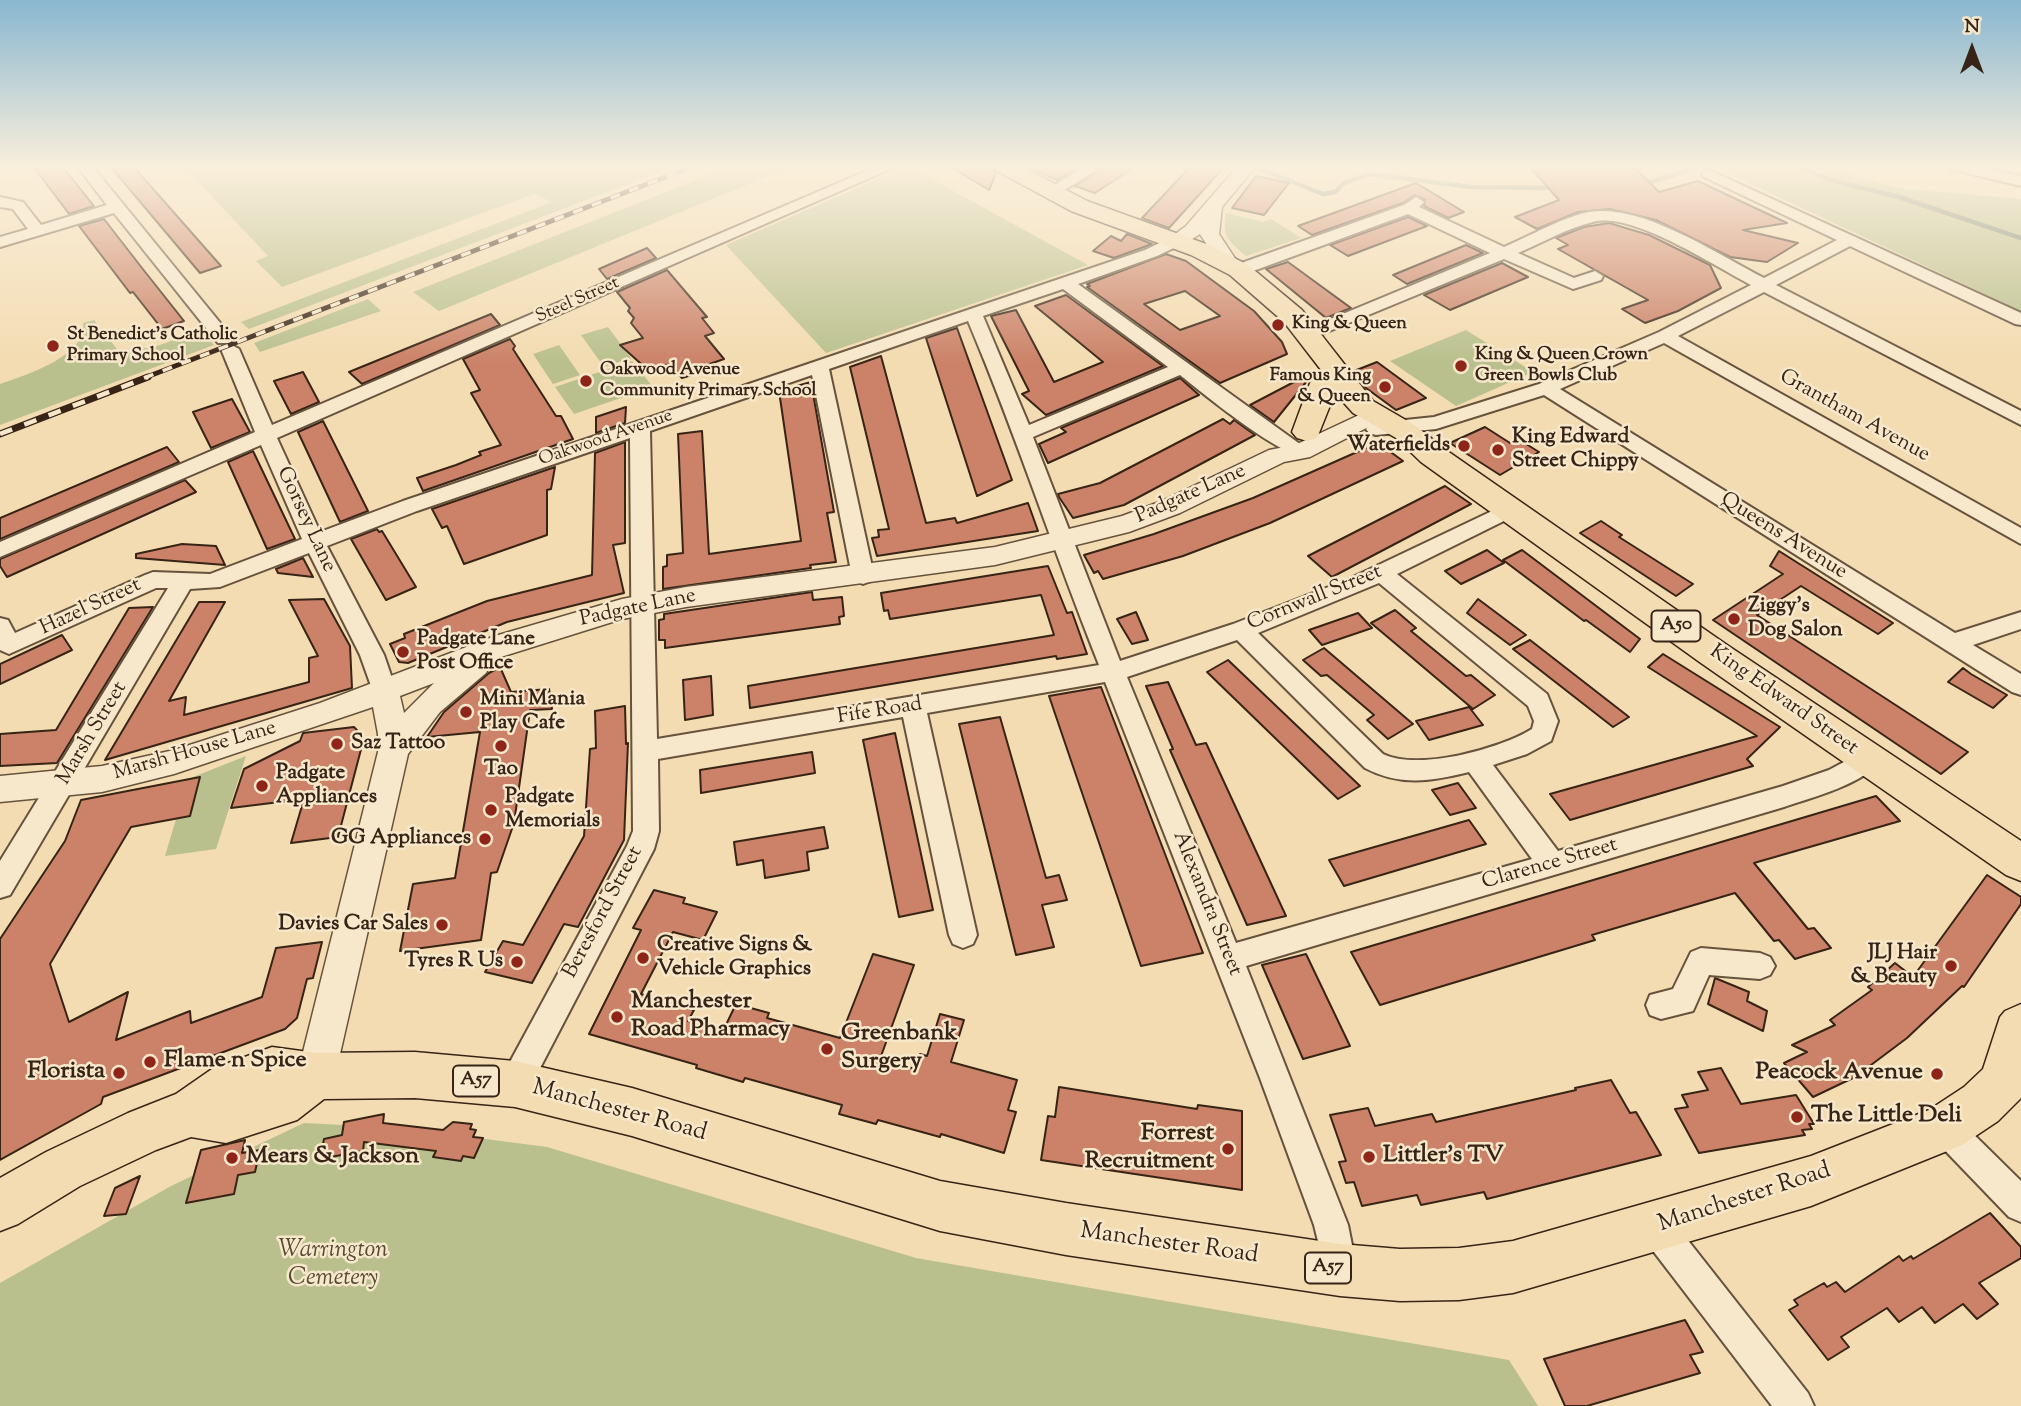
<!DOCTYPE html>
<html>
<head>
<meta charset="utf-8">
<style>
	body { margin:0 }
	#map { position:relative; width:2021px; height:1406px; overflow:hidden; background:#f3dcb1; font-family:"Sorts Mill Goudy",serif }
	canvas { display:block }
	.north { position:absolute; left:1937px; top:14px; width:70px; height:70px; -webkit-text-stroke:5px #f7e8cc; paint-order:stroke; rotate:0deg; font-size:19px; font-weight:700; line-height:28px; text-align:center; color:#372416 }
	.north::after { content:''; display:block; margin:auto; width:24px; height:32px; background:#372416; clip-path:polygon(50% 0,100% 100%,50% 72%,0 100%) }
</style>
</head>
<body>
<div id="map">
<canvas width="2021" height="1406"></canvas>
<div class="north">N</div>
</div>
<script>
const ctx = document.querySelector('canvas').getContext('2d');
ctx.lineJoin = 'round';
function fill(path, color) { ctx.fillStyle = color; ctx.fill(path, 'evenodd'); }
function stroke(path, color, width, dash) { ctx.strokeStyle = color; ctx.lineWidth = width; ctx.lineCap = dash ? 'butt' : 'round'; ctx.setLineDash(dash || []); ctx.stroke(path); }
function drawText(font, color, halo, rows, align = 'center') {
  ctx.font = font + ' "Sorts Mill Goudy",serif'; ctx.lineWidth = 5; ctx.setLineDash([]); ctx.textBaseline = 'middle'; ctx.strokeStyle = halo; ctx.fillStyle = color; for (const [text, x, y, turn = 0] of rows) {
    ctx.save(); ctx.translate(x, y); ctx.rotate((+turn || 0) * Math.PI / 180); ctx.textAlign = isNaN(turn) ? turn : align; if (halo) ctx.strokeText(text, 0, 0); ctx.fillText(text, 0, 0); ctx.restore();
  }
}
fill(new Path2D(`
	M183 166H675L249 329 241 322 552 202 534 194 282 287 256 261 268 256Z
	M732 166H793L439 311 413 292Z
	M908 166 1088 265 826 353 726 245Z
	M1735 166H1819L1898 188 2021 199V311L1721 170Z
	M1226 213 1263 222 1271 219 1301 238 1246 256C1228 240 1222 238 1226 213Z
	M368 299 381 311 260 352 254 343Z
	M94 320 120 353 157 346 202 330 214 345 0 425V384C23 376 88 356 83 323Z
	M608 327 631 358 604 367 581 335Z
	M1466 330 1533 372 1456 406 1390 361Z
	M559 345 580 375 553 384 533 354Z
	M632 361 653 387 574 414 555 387Z
	M246 756 216 849 165 856 188 779Z
	M304 1123 401 1128 547 1147 916 1258 1509 1360 1538 1406H0V1283L171 1186Z`), '#b9c08d');
stroke(new Path2D(`
	M1253 166 1323 194 1335 192 1344 183 1369 174 1471 187 1555 188
	M1797 166 1830 180 1899 197 2021 238
	M1640 185 1703 166`), '#737f71', 4.5);
const building = new Path2D(`
	M33 166H62L94 206 69 214Z
	M110 166H133L221 266 200 273Z
	M949 166H991L996 173 989 190Z
	M1026 166H1081L1057 180Z
	M1106 166H1136L1095 193 1075 186Z
	M1191 166H1225L1169 228 1142 218Z
	M1529 166H1633L1659 192 1698 181 1787 223 1743 230 1798 243 1767 262 1730 257 1656 220 1610 209 1578 212 1537 229 1515 217 1559 200Z
	M1256 176 1289 183 1264 215 1232 208Z
	M1416 183 1464 212 1448 218 1424 206 1425 200 1415 195 1403 203 1312 235 1298 226Z
	M1408 217 1427 226 1348 256 1330 245Z
	M104 219 142 268 184 321 162 329 133 292 130 293 79 226Z
	M1609 223 1649 235 1710 265 1721 288 1678 311 1645 323 1622 309 1648 300 1558 249 1568 245 1556 238 1584 227Z
	M1127 234 1152 244 1114 258 1093 251 1111 236 1121 241Z
	M1466 245 1483 253 1407 284 1393 275Z
	M647 248 656 258 607 279 599 269Z
	M1166 254 1186 261 1254 311 1282 342 1287 354 1220 383 1087 287 1090 286 1087 284ZM1185 291 1220 316 1180 330 1144 304Z
	M1288 262 1351 308 1326 318 1266 269Z
	M1502 263 1528 277 1450 310 1424 295Z
	M667 270 707 317 702 318 714 333 705 336 724 359 704 366 708 370 682 378 670 364 649 371 620 345 643 338 631 323 634 318 628 311 630 308 617 292Z
	M1066 295 1163 366 1046 415 1022 394 1029 391 991 316 1016 310 1054 382 1103 362 1035 306Z
	M491 314 500 325 362 384 349 372Z
	M957 328 1012 480 977 496 926 338Z
	M510 339 515 346 513 349 556 416H561L573 439 423 491 417 478 456 465 481 455 479 452 501 445 471 393 480 390 463 359Z
	M881 356 926 523 955 518 957 523 1028 503 1038 531 877 556 872 538 879 537 878 530 889 529 850 367Z
	M1377 362 1426 398 1396 410 1366 388 1354 371Z
	M1315 371 1274 422 1250 405Z
	M303 372 319 402 291 414 274 381Z
	M1180 378 1199 395 1048 463 1039 444 1066 432 1061 428Z
	M811 382 834 512 827 513 836 562 810 565 811 568 663 589V567L667 566V555L683 553 678 434 702 431 709 554 801 541 779 391Z
	M232 399 250 432 211 448 193 412Z
	M626 407 625 423 596 433V417Z
	M1223 419 1230 424 1234 420 1255 435 1124 505 1073 518 1059 497 1058 494 1100 483Z
	M323 421 368 511 340 522 298 432Z
	M1485 427 1510 443 1518 439 1539 452 1500 475 1450 443Z
	M625 442V543L613 545 624 593 507 622 408 663 399 662 390 644 405 638 404 634 487 601 592 575 595 453Z
	M1375 444 1381 445 1403 461 1270 523 1183 556 1103 579 1098 571 1094 573 1084 555 1154 534 1253 498Z
	M167 447 179 462 0 539V518Z
	M253 451 295 539 267 549 228 462Z
	M555 467 551 489 547 490V535L464 564 447 526 442 528 432 509Z
	M185 480 196 492 7 577 0 566V559Z
	M1445 486 1471 504 1332 577 1308 556Z
	M1601 521 1622 535 1619 537 1693 584 1676 596 1580 533Z
	M377 529 379 532 382 531 416 587 386 600 351 539Z
	M182 544 216 546 225 565 136 558V554Z
	M1487 550 1504 563 1461 584 1445 571Z
	M1522 550 1640 639 1630 652 1586 620 1584 621 1503 560Z
	M1779 551 1893 623 1878 634 1801 586 1757 615 1968 752 1941 774 1713 620 1783 574 1770 566Z
	M303 558 313 577 278 573 276 569Z
	M1048 566 1067 613 1072 612 1087 654 1057 659 1056 656 750 708 748 686 1054 635 1041 595 890 619 888 610 884 611 881 593Z
	M812 592 813 600 842 597 844 616 839 617 840 624 665 648V640H659V620L664 619V614Z
	M324 599 350 646 352 688 105 760 199 602H225L169 701 186 697 184 715 309 682V658L318 656 289 600Z
	M1478 599 1526 635 1510 645 1467 613Z
	M153 607 57 763 0 766V734L56 730 129 608Z
	M1395 610 1416 628 1411 631 1466 676 1471 675 1495 695 1473 709 1371 623Z
	M1136 612 1148 640 1132 644 1117 619Z
	M1358 613 1372 628 1322 645 1309 630Z
	M62 635 72 650 0 684V664Z
	M1530 640 1629 717 1613 727 1513 649Z
	M1324 648 1413 724 1388 739 1367 720 1374 715 1327 675 1321 676 1303 660Z
	M1663 654 1780 727 1747 759 1753 766 1570 820 1550 794 1757 736 1648 667Z
	M1228 660 1360 786 1338 799 1207 672Z
	M500 667 511 692 549 689 552 709 530 710 514 823 497 872 491 873 481 940 400 951 413 884 455 878 480 732 427 737 444 712 489 673Z
	M1963 668 1971 674 2007 695 1993 708 1948 682Z
	M711 676 713 715 685 720 683 680Z
	M1168 682 1196 745 1206 743 1286 916 1247 925 1170 750 1173 749 1146 686Z
	M1101 687 1203 953 1141 966 1049 696Z
	M625 706 626 744 628 743 624 840 578 927 564 924 532 983 485 972 503 941 523 945 584 836 590 749 596 748 595 711Z
	M1469 707 1483 725 1429 740 1416 721Z
	M1000 717 1046 878 1059 875 1067 900 1042 905 1054 947 1016 955 959 724Z
	M354 727 364 738 338 837 291 843 304 799 231 808 244 769 300 741 303 733Z
	M895 733 933 910 899 917 863 740Z
	M812 752 815 773 701 793 700 770Z
	M200 777 190 816 131 827 50 964 69 1022 128 992 116 1040 190 1011 191 1023 262 997 276 948 322 942 313 978 307 979 297 1018 285 1029 103 1097 101 1104 0 1160V939L65 841 81 800Z
	M1458 783 1476 808 1450 815 1432 790Z
	M1876 796 1900 821 1754 863 1808 929 1814 928 1831 948 1804 956 1795 959 1779 940 1774 941 1735 893 1592 935 1595 940 1380 1005 1351 952Z
	M1469 820 1486 844 1344 886 1329 860Z
	M824 827 828 848 807 852 809 870 765 878 763 860 737 865 734 842Z
	M1987 875 2021 897V904L1964 987 1962 986 1907 1038 1855 1077 1813 1097 1784 1063 1807 1052 1792 1045 1835 1025 1830 1020 1872 990 1868 987 1895 963 1913 977Z
	M654 890 685 898 683 903 717 912 703 940 673 932 641 994 694 1010 688 1021 723 1031 736 1004 769 1013 767 1018 840 1038 873 954 914 965 880 1059 915 1069 920 1054 927 1056 940 1014 964 1020 951 1062 1017 1080 1008 1110 1016 1112 1004 1153 941 1134 940 1137 878 1120 876 1124 839 1114 842 1105 745 1078 743 1082 696 1068 697 1065 589 1034 641 930 633 928Z
	M1306 954 1350 1046 1303 1059 1262 965Z
	M1715 978 1749 992 1747 1001 1767 1011 1763 1031 1708 1004Z
	M1721 1068 1741 1104 1796 1095 1814 1124H1809L1812 1129 1802 1130 1805 1135 1699 1153 1675 1109 1688 1107 1682 1095 1708 1090 1698 1072Z
	M1611 1080 1630 1113 1636 1112 1661 1155 1487 1199 1484 1192 1421 1205 1417 1195 1362 1206 1354 1182 1346 1183 1339 1162 1346 1161 1330 1115 1368 1108 1375 1126 1432 1114 1436 1122 1576 1090 1575 1088Z
	M1059 1087 1197 1109 1198 1105 1242 1111V1190L1041 1160 1048 1116 1055 1117Z
	M384 1114 383 1123 443 1130 453 1122 472 1124 470 1129 476 1130 473 1137 483 1138 474 1158 463 1156 461 1161 433 1157 436 1151 364 1142 363 1151 320 1159 324 1139 342 1135 344 1122Z
	M245 1140 242 1153 260 1150 255 1172 238 1175 234 1194 186 1203 201 1150Z
	M140 1176 126 1214 104 1216 115 1188Z
	M1990 1213 2021 1247V1258L1979 1283 1998 1304 1977 1319 1963 1304 1935 1323 1922 1307 1899 1322 1887 1308 1841 1337 1849 1347 1828 1360 1789 1310 1798 1305 1794 1300 1824 1283 1827 1287 1836 1282 1845 1292 1899 1256 1903 1261 1911 1256 1913 1259Z
	M1685 1320 1703 1352 1690 1355 1700 1373 1587 1406H1565L1544 1359Z`);
fill(building, '#cb8268');
stroke(building, '#372416', 2);
const minor = new Path2D(`
	M77 166H92L230 335 233 339 230 343H218L114 213 0 247V237L28 229 13 209 0 207V197L23 202 41 225 107 205Z
	M878 166H897L277 438 320 532 403 501 1145 250 1170 238H1182L1184 241 1182 244 1157 256 1078 284 1311 452 1308 456C1286 462 1201 392 1180 375L1033 437 1120 661 1233 624 1349 579 1511 502 1518 504 1521 509 1518 514 1397 574 1547 694 1558 721 1551 741 1527 754 1493 765 1558 851 1783 786 1829 770 1868 749 1877 752 1881 759C1868 783 1810 798 1784 807L1246 966 1348 1225 1357 1270 1352 1282 1340 1287 1328 1282 1314 1225 1260 1078 1105 682 927 713 977 935 973 944 963 948 953 944 949 935 903 717 658 759 659 831 654 849 526 1095 515 1099 504 1095 499 1084 504 1073 627 846 633 831 630 438 417 511 327 546 384 655 396 690 393 697 384 699 375 697 360 655 309 553 220 587 190 589 10 895 0 898V861L168 588H156L9 654 0 650V618L8 620 15 633 145 575 153 572 210 574 302 539 261 445 0 557V542L255 432 221 349 224 345 230 344 239 349 272 425ZM1063 289 1168 367 1029 425 983 316ZM968 321C1016 434 1053 550 1099 665L657 739 650 431 812 375 852 576 855 581 863 584 871 581 874 576 829 369ZM1379 583 1528 706 1534 721 1532 729C1500 749 1418 771 1383 754L1258 633ZM1237 640 1365 768C1401 787 1432 781 1469 772L1532 859 1236 943 1127 677Z
	M1086 166H1104L1056 195 1051 197 1043 192Z
	M1948 166H1974L2021 176V186L1950 169Z
	M1709 170 2021 313V325L2015 324 1850 246 1776 285 2021 411V425L1764 292 1678 336 2021 528V544L1664 343 1560 389 1955 633 2021 612V629L1973 645 2021 674V695L2012 692 1544 395 1436 429 1376 435 1369 433 1366 429 1369 425 1376 423 1434 417 1539 384 1659 332 1751 285C1714 266 1632 211 1593 222 1567 228 1542 243 1518 253L1574 278 1595 271 1603 276 1601 280 1573 289 1504 259 1310 339 1304 338 1301 334 1304 330 1490 253 1408 214 1245 274 1239 275 1231 270 1233 266 1404 205 1416 197 1424 202 1419 207 1504 247C1530 236 1563 217 1589 212 1642 203 1717 254 1764 278L1837 240 1704 177 1702 174 1704 171Z
	M1701 948 1760 953 1770 957 1775 966 1770 975 1760 979 1709 975 1693 1011 1661 1019 1650 1015 1646 1005 1650 995 1673 989 1691 952Z
	M1945 1112 1956 1117 2021 1181V1222L2009 1217 1934 1139 1929 1128 1934 1117Z
	M1656 1210 1668 1215 1808 1393 1814 1406H1772L1644 1239 1639 1227 1644 1215Z`);
const tertiary = new Path2D(`
	M1238 166H1256L1222 207 1219 234 1238 263 1235 267H1221L1200 234 1183 245H1169L1166 241 1186 226Z
	M1376 407 1384 409 1388 414 1384 419 1310 457 1284 462 1180 513 1129 532 995 565 686 607 622 619 488 661 490 665 486 673 440 712 408 754 335 1076 329 1089 316 1095 303 1089 297 1076 378 752V734L373 707 174 774 102 792 0 802V776L102 766 174 750 320 703 495 636 622 599 686 587 995 547 1122 516 1162 501 1269 450 1295 445ZM434 683 404 713 400 696Z`);
const primary = new Path2D(`
	M994 166H1021L1087 201 1209 245 1248 265 1302 310 1373 401 1416 426 1443 448 1727 645 2021 841V881L2006 875 1701 663 1421 462 1396 438 1353 413 1335 393 1317 438 1307 441 1297 438 1292 432 1310 383 1314 377 1325 375 1284 322 1230 275 1191 255 1071 211 997 171Z
	M2021 1004V1098L1998 1121 1962 1145 1811 1206 1513 1293 1459 1300 1400 1301 1340 1296 1066 1255 940 1231 632 1136 515 1107 415 1098 324 1099 297 1120 226 1143 191 1137 156 1150 80 1186 18 1224 0 1231V1178L46 1152 128 1113 176 1094 212 1069 272 1047 316 1053 415 1052 515 1061 632 1088 940 1181 1066 1203 1340 1244 1400 1249 1459 1248 1513 1241 1811 1156 1929 1110 1964 1087 1983 1069 2000 1017 2005 1011Z`);
stroke(minor, '#66523d', 4);
stroke(tertiary, '#66523d', 3);
stroke(primary, '#372416', 3);
fill(minor, '#f7e8cc');
fill(tertiary, '#f7e8cc');
fill(primary, '#f3dcb1');
const railFar1 = new Path2D(`
	M144 378 694 166`);
const rail = new Path2D(`
	M0 434 148 377`);
stroke(railFar1, '#372416', 5);
stroke(rail, '#372416', 7);
stroke(railFar1, '#f7e8cc', 3.5, [10]);
stroke(rail, '#f7e8cc', 4.5, [13]);
const sky = ctx.createLinearGradient(0, 0, 0, 363);
sky.addColorStop(0, '#89b7d0');
sky.addColorStop(0.46, '#faefdc');
sky.addColorStop(1, '#faefdc00');
ctx.fillStyle = sky;
ctx.fillRect(0, 0, 2021, 363);
for (const [x, y, r, color] of [
	[1278,325,7,"#8f2418"],
	[53,346,7,"#8f2418"],
	[1461,366,7,"#8f2418"],
	[586,381,7,"#8f2418"],
	[1385,387,7,"#8f2418"],
	[1464,446,7,"#8f2418"],
	[1498,450,7,"#8f2418"],
	[1734,619,7,"#8f2418"],
	[403,652,7,"#8f2418"],
	[466,712,7,"#8f2418"],
	[337,744,7,"#8f2418"],
	[501,746,7,"#8f2418"],
	[262,786,7,"#8f2418"],
	[491,810,7,"#8f2418"],
	[485,839,7,"#8f2418"],
	[442,925,7,"#8f2418"],
	[643,958,7,"#8f2418"],
	[517,962,7,"#8f2418"],
	[1951,966,7,"#8f2418"],
	[617,1017,7,"#8f2418"],
	[827,1049,7,"#8f2418"],
	[150,1062,7,"#8f2418"],
	[119,1073,7,"#8f2418"],
	[1937,1074,7,"#8f2418"],
	[1797,1117,7,"#8f2418"],
	[1228,1149,7,"#8f2418"],
	[1369,1157,7,"#8f2418"],
	[232,1158,7,"#8f2418"]
]) { const dot = new Path2D(); dot.arc(x, y, r, 0, 2 * Math.PI); ctx.fillStyle = color; ctx.fill(dot); stroke(dot, '#f7e8cc', 2.5); }
drawText('18px', '#372416', '#f7e8cc', [
	["Steel Street",578,301,-24],
	["Oakwood Avenue",606,439,-19]
]);
drawText('bold 18px', '#372416', '#f7e8cc', [
	["King & Queen",1292,325],
	["St Benedict's Catholic",67,336],
	["Primary School",67,357],
	["King & Queen Crown",1475,356],
	["Green Bowls Club",1475,377],
	["Oakwood Avenue",600,371],
	["Community Primary School",600,392],
	["Famous King",1371,377,"right"],
	["& Queen",1371,398,"right"]
], 'left');
for (const [x, y, w] of [
	[1676,626,49],
	[476,1081,46],
	[1328,1268,46]
]) { const box = new Path2D(); box.roundRect(x - w / 2, y - 15.5, w, 31, 5); ctx.fillStyle = '#f7e8cc'; ctx.fill(box); stroke(box, '#372416', 2); }
drawText('bold 19px', '#372416', null, [
	["A50",1676,626],
	["A57",476,1081],
	["A57",1328,1268]
]);
drawText('21px', '#372416', '#f7e8cc', [
	["Grantham Avenue",1854,417,29],
	["Padgate Lane",1191,495,-24],
	["Gorsey Lane",305,520,65],
	["Queens Avenue",1783,537,32],
	["Cornwall Street",1315,599,-22],
	["Hazel Street",91,608,-25],
	["Padgate Lane",638,609,-12],
	["King Edward Street",1783,701,35],
	["Fife Road",880,712,-9],
	["Marsh Street",93,734,-59],
	["Marsh House Lane",195,752,-16],
	["Clarence Street",1550,865,-16],
	["Alexandra Street",1206,904,68],
	["Beresford Street",604,913,-62]
]);
drawText('bold 21px', '#372416', '#f7e8cc', [
	["King Edward",1512,438],
	["Street Chippy",1512,462],
	["Waterfields",1450,446,"right"],
	["Ziggy's",1748,607],
	["Dog Salon",1748,631],
	["Padgate Lane",417,640],
	["Post Office",417,664],
	["Mini Mania",480,700],
	["Play Cafe",480,724],
	["Saz Tattoo",351,744],
	["Tao",501,770,"center"],
	["Padgate",276,774],
	["Appliances",276,798],
	["Padgate",505,798],
	["Memorials",505,822],
	["GG Appliances",471,839,"right"],
	["Davies Car Sales",428,925,"right"],
	["Creative Signs &",657,946],
	["Vehicle Graphics",657,970],
	["JLJ Hair",1937,954,"right"],
	["& Beauty",1937,978,"right"],
	["Tyres R Us",503,962,"right"]
], 'left');
drawText('bold 24px', '#372416', '#f7e8cc', [
	["Manchester",631,1003],
	["Road Pharmacy",631,1031],
	["Greenbank",841,1035],
	["Surgery",841,1063],
	["Flame n Spice",164,1062],
	["Florista",105,1073,"right"],
	["Peacock Avenue",1923,1074,"right"],
	["The Little Deli",1811,1117],
	["Forrest",1214,1135,"right"],
	["Recruitment",1214,1163,"right"],
	["Littler's TV",1383,1157],
	["Mears & Jackson",246,1158]
], 'left');
drawText('24px', '#372416', '#f7e8cc', [
	["Manchester Road",619,1112,15],
	["Manchester Road",1745,1199,-18],
	["Manchester Road",1169,1245,8]
]);
drawText('italic 24px', '#584b34', '#f7e8cc', [
	["Warrington",333,1252],
	["Cemetery",333,1280]
]);
</script>
</body>
</html>
